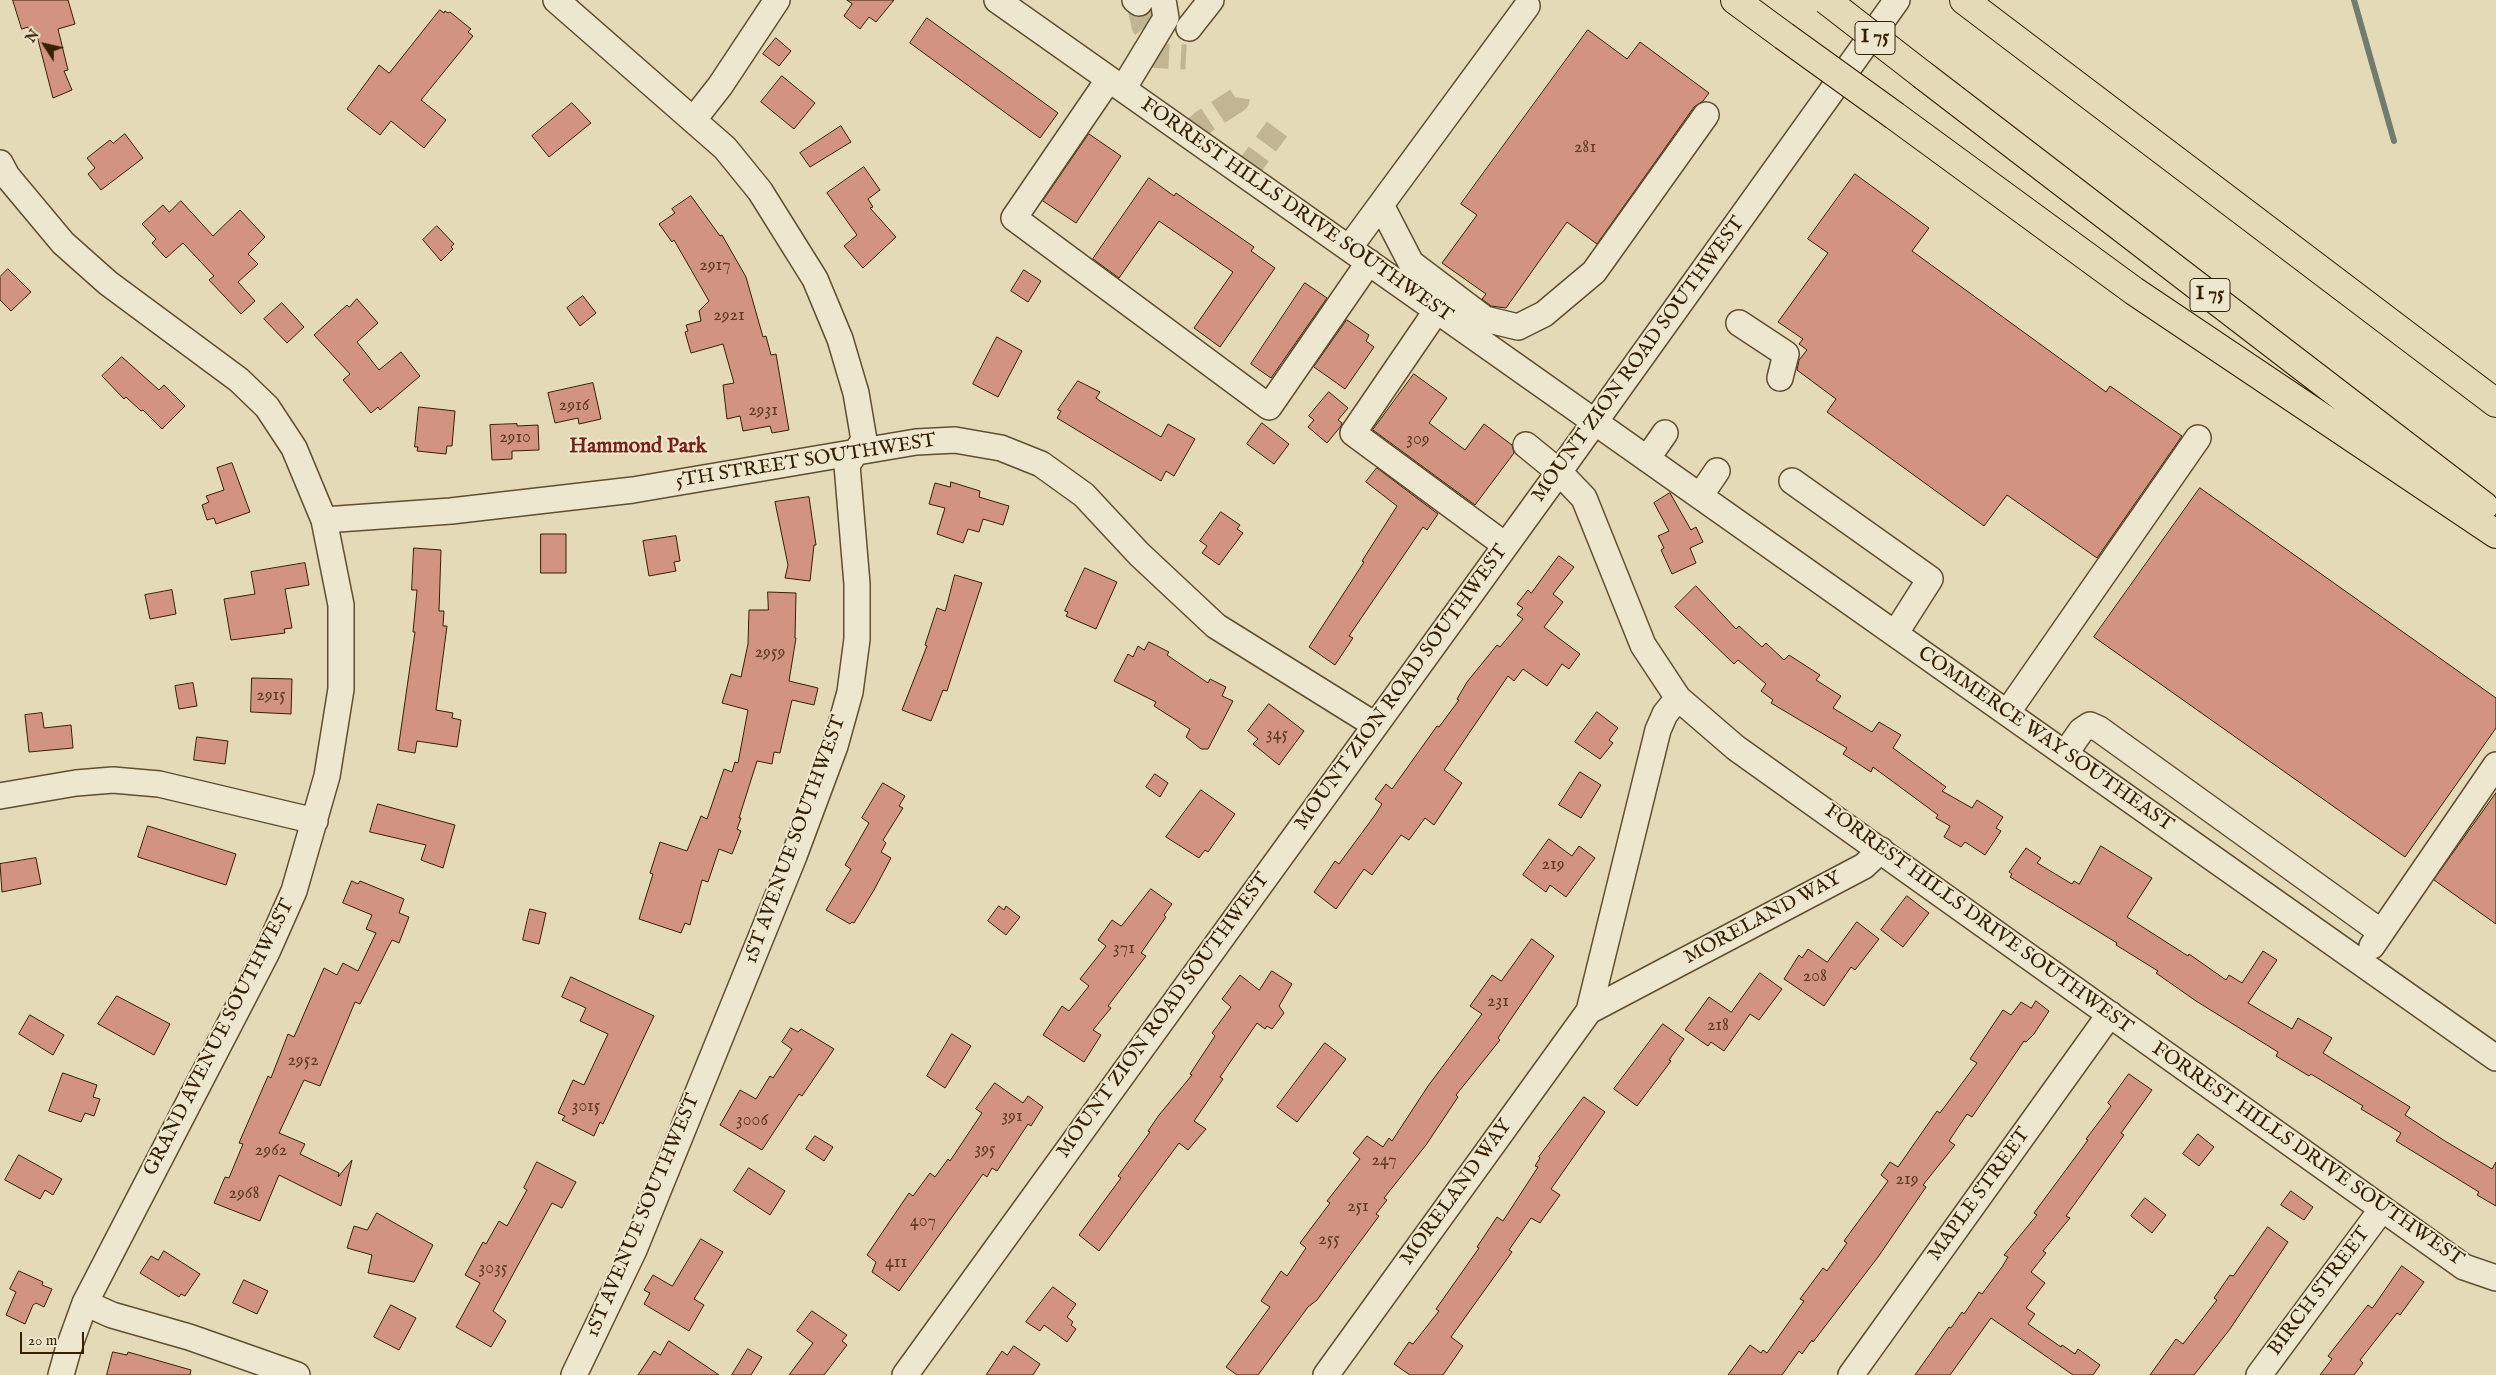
<!DOCTYPE html>
<html>
<head>
<meta charset="utf-8">
<style>
	body { margin:0 }
	#map { position:relative; width:2496px; height:1375px; overflow:hidden; background:#e4dab7; font-family:"IM FELL English",serif }
	canvas { display:block }
	.north { position:absolute; left:20px; top:20px; width:50px; height:50px; -webkit-text-stroke:4px #ede7d0; paint-order:stroke; rotate:305deg; font-size:14px; font-weight:700; line-height:20px; text-align:center; color:#371f01 }
	.north::after { content:''; display:block; margin:auto; width:18px; height:22px; background:#371f01; clip-path:polygon(50% 0,100% 100%,50% 72%,0 100%) }
	.scale { position:absolute; left:20px; top:1332px; width:64px; height:22px; box-sizing:border-box; border:2px solid #371f01; border-top:0; padding-left:6px; font-size:15px; line-height:18px; white-space:nowrap; color:#371f01; -webkit-text-stroke:4px #ede7d0; paint-order:stroke }
</style>
</head>
<body>
<div id="map">
<canvas width="2496" height="1375"></canvas>
<div class="north">N</div>
<div class="scale">20 m</div>
</div>
<script>
const ctx = document.querySelector('canvas').getContext('2d');
ctx.lineJoin = 'round';
function stroke(path, color, width, dash) { ctx.strokeStyle = color; ctx.lineWidth = width; ctx.lineCap = dash ? 'butt' : 'round'; ctx.setLineDash(dash || []); ctx.stroke(path); }
function fill(path, color) { ctx.fillStyle = color; ctx.fill(path, 'evenodd'); }
function drawText(font, color, halo, rows, align = 'center') {
  ctx.font = font + ' "IM FELL English",serif'; ctx.lineWidth = 4; ctx.setLineDash([]); ctx.textBaseline = 'middle'; ctx.strokeStyle = halo; ctx.fillStyle = color; for (const [text, x, y, turn = 0] of rows) {
    ctx.save(); ctx.translate(x, y); ctx.rotate((+turn || 0) * Math.PI / 180); ctx.textAlign = isNaN(turn) ? turn : align; if (halo) ctx.strokeText(text, 0, 0); ctx.fillText(text, 0, 0); ctx.restore();
  }
}
stroke(new Path2D(`
	M2354 0 2394 141`), '#717b6e', 6);
const building = new Path2D(`
	M13 0H68L75 24 58 29 68 70 64 71 72 90 53 98 36 32 30 34 28 27 22 29Z
	M847 0H894L876 22 869 17 860 29 844 16 852 4Z
	M440 10 444 13 445 11 448 13 450 12 471 29 468 32 473 36 421 100 446 120 424 148 391 121 380 135 347 109 379 65 389 73Z
	M927 18 1058 113 1040 138 910 43Z
	M1588 30 1627 59 1640 42 1709 93 1703 101 1694 107 1597 244 1567 222 1506 308 1491 306 1482 299 1486 294 1442 263 1477 215 1461 204Z
	M776 38 791 51 779 66 763 54Z
	M782 76 815 103 794 129 761 102Z
	M572 103 591 123 549 157 532 136Z
	M841 126 851 142 810 167 800 153Z
	M125 134 143 158 101 190 88 174 95 168 87 158 110 140 113 143Z
	M1089 134 1121 156 1076 223 1043 201Z
	M864 167 880 190 868 199 873 207 870 208 896 237 863 268 844 246 857 235 827 193Z
	M1855 174 1929 228 1912 251 2106 392 2110 386 2182 436 2097 558 2007 495 1984 526 1827 412 1836 399 1797 370 1799 360 1807 350 1799 344 1803 339 1778 322 1828 253 1808 239Z
	M1149 178 1174 196 1176 193 1254 247 1251 251 1275 268 1220 347 1194 328 1233 272 1159 221 1119 278 1093 259Z
	M691 196 720 236 722 235 746 277 763 337 766 336 771 355 776 354 789 430 772 433 770 426 743 431 740 416 727 419 723 385 734 383 723 344 691 353 685 332 688 331 686 325 701 321 699 311 709 301 674 240 672 242 659 224 675 213 672 209Z
	M181 201 213 236 240 210 265 237 248 254 258 264 238 282 255 301 241 314 209 280 214 276 183 243 166 258 152 243 156 239 142 224 163 205 169 212Z
	M437 226 454 244 451 247 453 249 441 261 423 240Z
	M8 269 31 292 11 311 0 300V277Z
	M1024 270 1041 281 1028 302 1011 291Z
	M1305 283 1327 298 1271 378 1251 364Z
	M583 296 596 313 580 326 567 308Z
	M357 299 378 323 357 342 379 370 401 352 420 376 380 410 378 407 371 413 343 380 350 374 314 335 347 305 349 307Z
	M282 303 304 327 287 343 264 319Z
	M1347 320 1369 335 1366 341 1374 347 1345 389 1314 367Z
	M997 337 1022 351 998 397 973 384Z
	M122 357 159 390 164 385 185 406 162 429 143 410 141 411 126 397 124 399 102 376Z
	M1414 374 1447 398 1429 423 1465 450 1484 424 1512 445 1514 453 1475 505 1373 430Z
	M1078 381 1100 392 1096 398 1100 401 1161 437 1168 424 1195 439 1174 476 1166 471 1161 481 1057 418 1061 411 1058 410Z
	M593 383 601 419 579 424 578 418 555 423 548 393Z
	M1329 392 1348 408 1338 420 1342 423 1341 426 1327 443 1308 427 1314 420 1309 416Z
	M419 407 455 411 452 446H447L446 454 417 451 418 447H415Z
	M1262 423 1289 444 1274 464 1247 444Z
	M517 424V426L538 425 539 450 512 451V459L492 460 490 425Z
	M232 463 250 512 216 524 214 518 207 520 202 505 209 502 206 496 224 490 217 468Z
	M1377 468 1438 514 1427 530 1423 527 1349 636 1353 638 1335 665 1309 647 1364 562 1362 561 1397 506 1366 482Z
	M951 482 980 491 979 497 1009 506 1003 525 983 519 979 532 968 529 963 543 937 534 945 508 929 504 935 483 950 487Z
	M2200 488 2496 698V728L2405 857 2094 637Z
	M1670 493 1691 530 1696 527 1703 542 1690 548 1696 563 1672 574 1661 550 1664 548 1658 536 1669 531 1654 503Z
	M809 497 816 545H814L810 581 785 578 788 565 775 502Z
	M1221 512 1240 525 1237 529 1243 533 1219 565 1202 553 1207 546 1200 541Z
	M541 534H566V573H541Z
	M676 536 680 561 674 562 676 571 649 576 643 541Z
	M414 548 441 550 439 611H444L443 626H447L436 710 453 713 452 718 461 720 457 747 417 741 415 753 398 750 415 632H413L417 590H412Z
	M1559 556 1574 567 1553 594 1563 602 1544 627 1580 654 1569 669 1562 664 1547 686 1523 669 1514 681 1508 676 1444 770 1462 783 1434 825 1425 818 1409 840 1401 835 1372 875 1364 869 1336 909 1314 892 1335 861 1339 864 1375 815 1382 804 1375 799 1386 784 1392 789 1437 726 1439 727 1459 700 1457 699 1467 682 1497 645 1500 647 1523 619 1517 615 1523 608 1517 604 1528 590 1531 593Z
	M305 563 309 585 285 589 292 628 284 629 285 633 231 640 224 599 255 594 251 572Z
	M1085 568 1117 582 1096 629 1066 616 1068 612 1065 611Z
	M955 575 982 583 947 691 943 690 931 721 902 710 927 646 925 645 937 608 945 611Z
	M1696 586 1736 629 1739 626 1762 647 1766 643 1784 660 1789 655 1820 675 1816 680 1841 696 1833 708 1872 732 1879 722 1901 735 1893 748 1946 787 1942 791 1972 808 1977 800 2003 817 1996 828 2001 831 1985 855 1965 842 1961 847 1944 837 1950 826 1936 818 1938 815 1873 767 1871 772 1843 754 1847 748 1771 703 1773 700 1761 691 1766 684 1738 660 1734 664 1675 607Z
	M172 590 176 614 150 619 145 595Z
	M768 592 796 593 795 638H796L789 681 818 688 814 705 792 700 780 753 774 752 772 764 757 761 739 818H741L737 829 741 831 732 854 719 849 708 882 702 880 690 925 685 923 681 933 639 919 653 874 650 873 660 842 687 851 701 816 707 819 724 769 732 772 735 762 738 763 748 710 722 703 731 674 741 677 748 644 749 610H768Z
	M1149 642 1169 652 1167 655 1208 683 1210 679 1226 687 1222 696 1233 701 1208 749H1201L1186 737 1190 729 1154 706 1156 702 1114 681 1128 654 1133 657 1138 646 1144 650Z
	M252 678 292 679 291 714 251 712Z
	M193 683 197 706 179 709 175 686Z
	M1269 704 1304 731 1279 765 1253 744 1258 739 1248 731Z
	M1597 712 1618 728 1609 740 1613 743 1600 759 1575 742Z
	M42 713 44 728 71 725 73 748 29 752 25 715Z
	M197 737 228 741 225 764 194 760Z
	M1580 772 1601 785 1581 818 1559 805Z
	M1155 774 1168 783 1160 797 1146 787Z
	M883 783 905 796 899 806 903 808 883 840 886 843 881 852 891 858 874 890 854 923 852 922 850 924 826 910 851 869 845 865 869 823 862 818Z
	M1201 790 1235 814 1208 852 1205 850 1199 858 1166 837Z
	M2496 793V924L2434 880Z
	M378 804 455 825 443 868 421 860 426 845 370 832Z
	M148 826 236 854 226 885 138 857Z
	M1549 839 1572 856 1579 846 1595 858 1566 897 1550 885 1546 892 1523 875Z
	M2101 846 2152 878 2127 917 2188 956 2189 954 2226 980 2229 975 2242 983 2263 951 2277 960 2248 1003 2292 1029 2298 1018 2332 1038 2323 1053 2410 1107 2405 1115 2445 1141 2492 1169 2496 1162V1206L2477 1195 2479 1192 2396 1141 2401 1133 2361 1109 2363 1106 2311 1074 2309 1076 2276 1056 2278 1052 2196 1001 2156 973 2158 971 2116 945 2117 943 2010 877 2012 874 2009 872 2026 848 2041 858 2037 863 2072 884 2074 881 2079 884Z
	M36 858 41 884 2 892 0 864Z
	M352 881 358 884 360 881 404 899 399 913 409 917 399 943 392 940 360 1004 355 1002 320 1086 304 1080 279 1133 305 1144 300 1154 339 1173 338 1177 352 1160 341 1206 279 1175 260 1221 214 1203 225 1177 229 1178 243 1144 239 1143 268 1076 271 1078 288 1034 294 1037 324 968 337 975 343 963 358 971 376 933 366 929 372 915 343 903Z
	M1151 889 1172 904 1164 915 1166 917 1141 953 1146 956 1108 1006 1111 1008 1093 1030 1101 1035 1084 1062 1043 1035 1062 1006 1069 1011 1089 986 1080 979 1106 946 1098 940 1112 920 1121 926Z
	M1907 896 1929 913 1903 947 1881 930Z
	M999 906 1004 910 1006 906 1020 917 1006 935 988 921Z
	M530 909 546 913 539 944 523 940Z
	M1857 922 1879 939 1855 970 1851 967 1824 1006 1784 979 1799 955 1802 958 1808 949 1827 962Z
	M1532 939 1554 956 1498 1038 1500 1040 1456 1095 1458 1097 1426 1145 1384 1198 1387 1200 1376 1214 1379 1216 1317 1300 1308 1307 1258 1375H1237L1226 1367 1270 1307 1261 1301 1281 1271 1287 1276 1306 1248 1300 1243 1330 1203 1327 1201 1360 1159 1353 1153 1367 1136 1383 1147 1389 1138 1392 1141 1428 1086 1482 1014 1470 1006 1492 975 1501 981Z
	M1272 971 1292 984 1279 1006 1284 1013 1272 1029 1267 1026 1265 1029 1257 1023 1220 1077 1223 1079 1194 1121 1206 1129 1188 1150 1179 1143 1099 1251 1079 1235 1121 1178 1118 1176 1150 1132 1148 1131 1159 1115 1192 1075 1190 1074 1215 1036 1212 1033 1231 1007 1222 999 1240 975 1259 990Z
	M1760 973 1782 989 1759 1020 1750 1014 1724 1051 1711 1042 1708 1046 1685 1030 1709 997 1731 1012Z
	M571 977 654 1016 603 1124 600 1122 594 1136 562 1120 565 1116 558 1113 573 1080 584 1085 608 1034 580 1021 586 1008 562 997Z
	M117 996 170 1024 154 1055 98 1024Z
	M2036 1001 2049 1011 2034 1034 2026 1042 2024 1041 1972 1117 1967 1114 1949 1141 1955 1145 1923 1185 1926 1187 1878 1257 1813 1342 1812 1340 1802 1354 1799 1351 1782 1375H1728L1750 1345 1761 1353 1763 1350 1767 1353 1804 1301 1800 1299 1823 1268 1827 1271 1847 1243 1844 1241 1888 1181 1881 1175 1890 1162 1898 1167 1937 1111 1940 1113 1977 1063 1970 1059 2003 1010 2011 1015 2021 1002 2031 1008Z
	M30 1015 64 1035 53 1055 19 1034Z
	M1663 1024 1684 1039 1669 1060 1671 1061 1637 1106 1614 1089Z
	M791 1028 798 1032 801 1029 834 1049 802 1096 799 1094 762 1150 720 1125 740 1090 756 1099 770 1076 773 1078 792 1049 782 1042Z
	M952 1034 971 1046 945 1088 927 1076Z
	M1325 1043 1346 1059 1297 1122 1277 1107Z
	M63 1073 97 1085 93 1097 100 1099 94 1116 85 1113 81 1122 49 1111Z
	M2129 1074 2152 1090 2121 1133 2124 1135 2066 1216 2070 1218 2043 1251 2046 1253 2031 1272 2045 1283 2026 1308 2035 1314 2028 1324 2061 1347 2062 1345 2075 1354 2078 1349 2100 1365 2093 1375H2073L1991 1318 1950 1375H1915L1949 1327 1951 1328 1962 1312 1964 1314 1979 1292 1982 1294 2002 1267 2008 1257 2004 1255 2037 1215 2034 1213 2088 1140 2086 1139 2111 1106 2108 1103Z
	M995 1083 1023 1103 1028 1096 1043 1107 1031 1126 1028 1124 997 1171 992 1168 987 1177 983 1174 899 1291 872 1272 876 1262 867 1255 909 1193 913 1196 930 1173 935 1177 948 1159 950 1161 982 1113 976 1109Z
	M1584 1097 1605 1112 1551 1189 1560 1195 1540 1223 1531 1218 1509 1250 1512 1252 1451 1337 1463 1346 1443 1375H1410L1394 1364 1409 1342 1413 1344 1439 1311 1436 1309 1479 1248 1477 1247 1497 1217 1503 1221 1538 1167 1535 1166 1540 1158 1539 1157Z
	M2198 1134 2214 1147 2199 1166 2183 1154Z
	M815 1136 833 1147 824 1161 806 1149Z
	M19 1155 62 1179 53 1195 45 1190 40 1199 5 1180Z
	M537 1162 576 1182 562 1208 552 1203 493 1311 506 1321 491 1347 456 1327 480 1283 465 1275 483 1242 486 1244 499 1221 507 1226 527 1190 524 1188Z
	M749 1168 785 1191 770 1215 734 1191Z
	M2291 1191 2313 1207 2304 1220 2281 1205Z
	M2145 1198 2166 1215 2152 1233 2131 1216Z
	M377 1213 433 1245 414 1282 368 1273 372 1255 347 1248 354 1226 367 1230Z
	M2268 1227 2288 1242 2230 1329 2194 1375H2150L2176 1339 2183 1344 2217 1300 2214 1298 2230 1275 2233 1276Z
	M701 1239 723 1252 694 1299 704 1305 689 1331 644 1304 650 1293 644 1290 653 1275 672 1286Z
	M164 1251 200 1274 185 1296 181 1294 179 1297 140 1273 151 1256 158 1260Z
	M2402 1266 2424 1282 2400 1315 2397 1313 2360 1360 2363 1363 2354 1375H2320L2332 1359 2328 1356 2368 1305 2372 1308Z
	M19 1271 43 1282 42 1285 52 1289 44 1307 36 1303 33 1305 25 1324 6 1315 16 1292 10 1289Z
	M244 1280 268 1291 257 1314 233 1303Z
	M1053 1287 1076 1304 1067 1317 1073 1322 1071 1325 1076 1329 1067 1342 1044 1325 1040 1331 1026 1322Z
	M391 1305 416 1318 399 1350 374 1337Z
	M812 1311 847 1335 842 1341 847 1345 824 1375H789L813 1343 797 1331Z
	M669 1341 719 1375H638L654 1351 660 1355Z
	M1014 1346 1040 1364 1033 1375H986L1002 1351 1007 1355Z
	M748 1349 762 1357 751 1375H732Z
	M113 1352 127 1355 128 1352 191 1370 190 1375H107Z`);
fill(building, '#d29480');
stroke(building, '#371f01', 1);
stroke(new Path2D(`
	M1139 3 1144 26 1154 38
	M1144 55 1186 57
	M1189 135 1202 123 1237 100 1238 93
	M1244 174 1277 129`), '#c1b593', 25, [25, 12]);
const minor = new Path2D(`
	M556 0 725 148 760 191 815 279 840 339 856 393 864 440 847 465 857 584V639L850 692 835 746 794 856 634 1250 574 1375
	M997 0 2496 1058
	M1135 0 1139 3 1141 0
	M1189 28 1211 0
	M1109 79 1014 218 1269 407 1369 262
	M1123 89 1166 18 1163 0
	M694 119 720 86 777 0
	M0 163 7 176 63 243 108 283 239 380 267 407 294 448 324 520 341 605V689L327 776 294 891 267 952 85 1303 68 1350 61 1375
	M1381 205 1411 263 1485 319 1518 327 1544 314 1594 272 1706 115
	M1349 248 1527 6
	M1437 310 1353 433 1505 545
	M1739 323 1786 354 1780 378
	M1526 445 1559 472 1584 498 1643 645 1678 698 1736 748 2464 1267 2496 1278
	M1647 459 1665 433
	M1792 481 1930 579 1895 634
	M1700 496 1717 471
	M324 520 451 511 633 490 916 442 955 440 1001 448 1041 464 1084 495 1139 554 1216 626 1375 725
	M2007 713 2198 438
	M2065 754 2081 731 2090 725 2099 729 2381 932
	M0 796 76 783 113 780 159 784 315 821
	M2372 946 2496 765
	M1589 1011 1864 866 1881 850
	M85 1303 112 1315 189 1337 297 1375
	M905 1375 1559 472 1897 0
	M1326 1375 1589 1011 1658 730 1665 714 1678 698
	M1851 1375 2110 1014
	M2259 1375 2382 1209`);
const highway = new Path2D(`
	M1735 0 1784 36
	M1964 0 2496 403
	M1924 76 2484 506
	M1895 116 2134 291 2496 534`);
stroke(minor, '#624e2e', 28);
stroke(highway, '#371f01', 30);
stroke(minor, '#ede7d0', 25);
stroke(highway, '#e4dab7', 28);
const highwayBridge = new Path2D(`
	M1826 0 1924 76
	M1784 36 1895 116`);
stroke(highwayBridge, '#371f01', 30, []);
stroke(highwayBridge, '#e4dab7', 28);
drawText('18px', '#5e3c21', null, [
	["281",1585,148],
	["2917",715,266],
	["2921",729,316],
	["2916",574,406],
	["2931",763,411],
	["2910",515,438],
	["309",1418,440],
	["2959",770,653],
	["2915",271,696],
	["345",1277,735],
	["219",1553,865],
	["371",1124,949],
	["208",1815,977],
	["231",1498,1002],
	["218",1718,1026],
	["2952",303,1061],
	["3015",586,1107],
	["391",1012,1117],
	["3006",752,1121],
	["395",985,1150],
	["2962",271,1151],
	["247",1384,1161],
	["219",1907,1180],
	["2968",244,1194],
	["251",1358,1207],
	["407",923,1222],
	["255",1329,1240],
	["411",896,1263],
	["3035",493,1269]
]);
for (const [x, y, w] of [
	[1875,38,40],
	[2210,295,40]
]) { const box = new Path2D(); box.roundRect(x - w / 2, y - 16.5, w, 33, 4); ctx.fillStyle = '#ede7d0'; ctx.fill(box); stroke(box, '#371f01', 1); }
drawText('bold 19px', '#371f01', null, [
	["I 75",1875,38],
	["I 75",2210,295]
]);
drawText('20px', '#371f01', '#ede7d0', [
	["FORREST HILLS DRIVE SOUTHWEST",1296,211,35],
	["MOUNT ZION ROAD SOUTHWEST",1639,360,-54],
	["5TH STREET SOUTHWEST",806,462,-9],
	["MOUNT ZION ROAD SOUTHWEST",1402,688,-54],
	["COMMERCE WAY SOUTHEAST",2045,740,35],
	["1ST AVENUE SOUTHWEST",796,840,-70],
	["MORELAND WAY",1763,919,-28],
	["FORREST HILLS DRIVE SOUTHWEST",1978,920,36],
	["MOUNT ZION ROAD SOUTHWEST",1164,1016,-54],
	["GRAND AVENUE SOUTHWEST",220,1038,-63],
	["FORREST HILLS DRIVE SOUTHWEST",2307,1155,35],
	["MORELAND WAY",1457,1193,-54],
	["MAPLE STREET",1980,1195,-54],
	["1ST AVENUE SOUTHWEST",644,1216,-67],
	["BIRCH STREET",2320,1292,-53]
]);
drawText('bold 21px', '#7a1f14', '#ede7d0', [
	["Hammond Park",638,448]
]);
</script>
</body>
</html>
